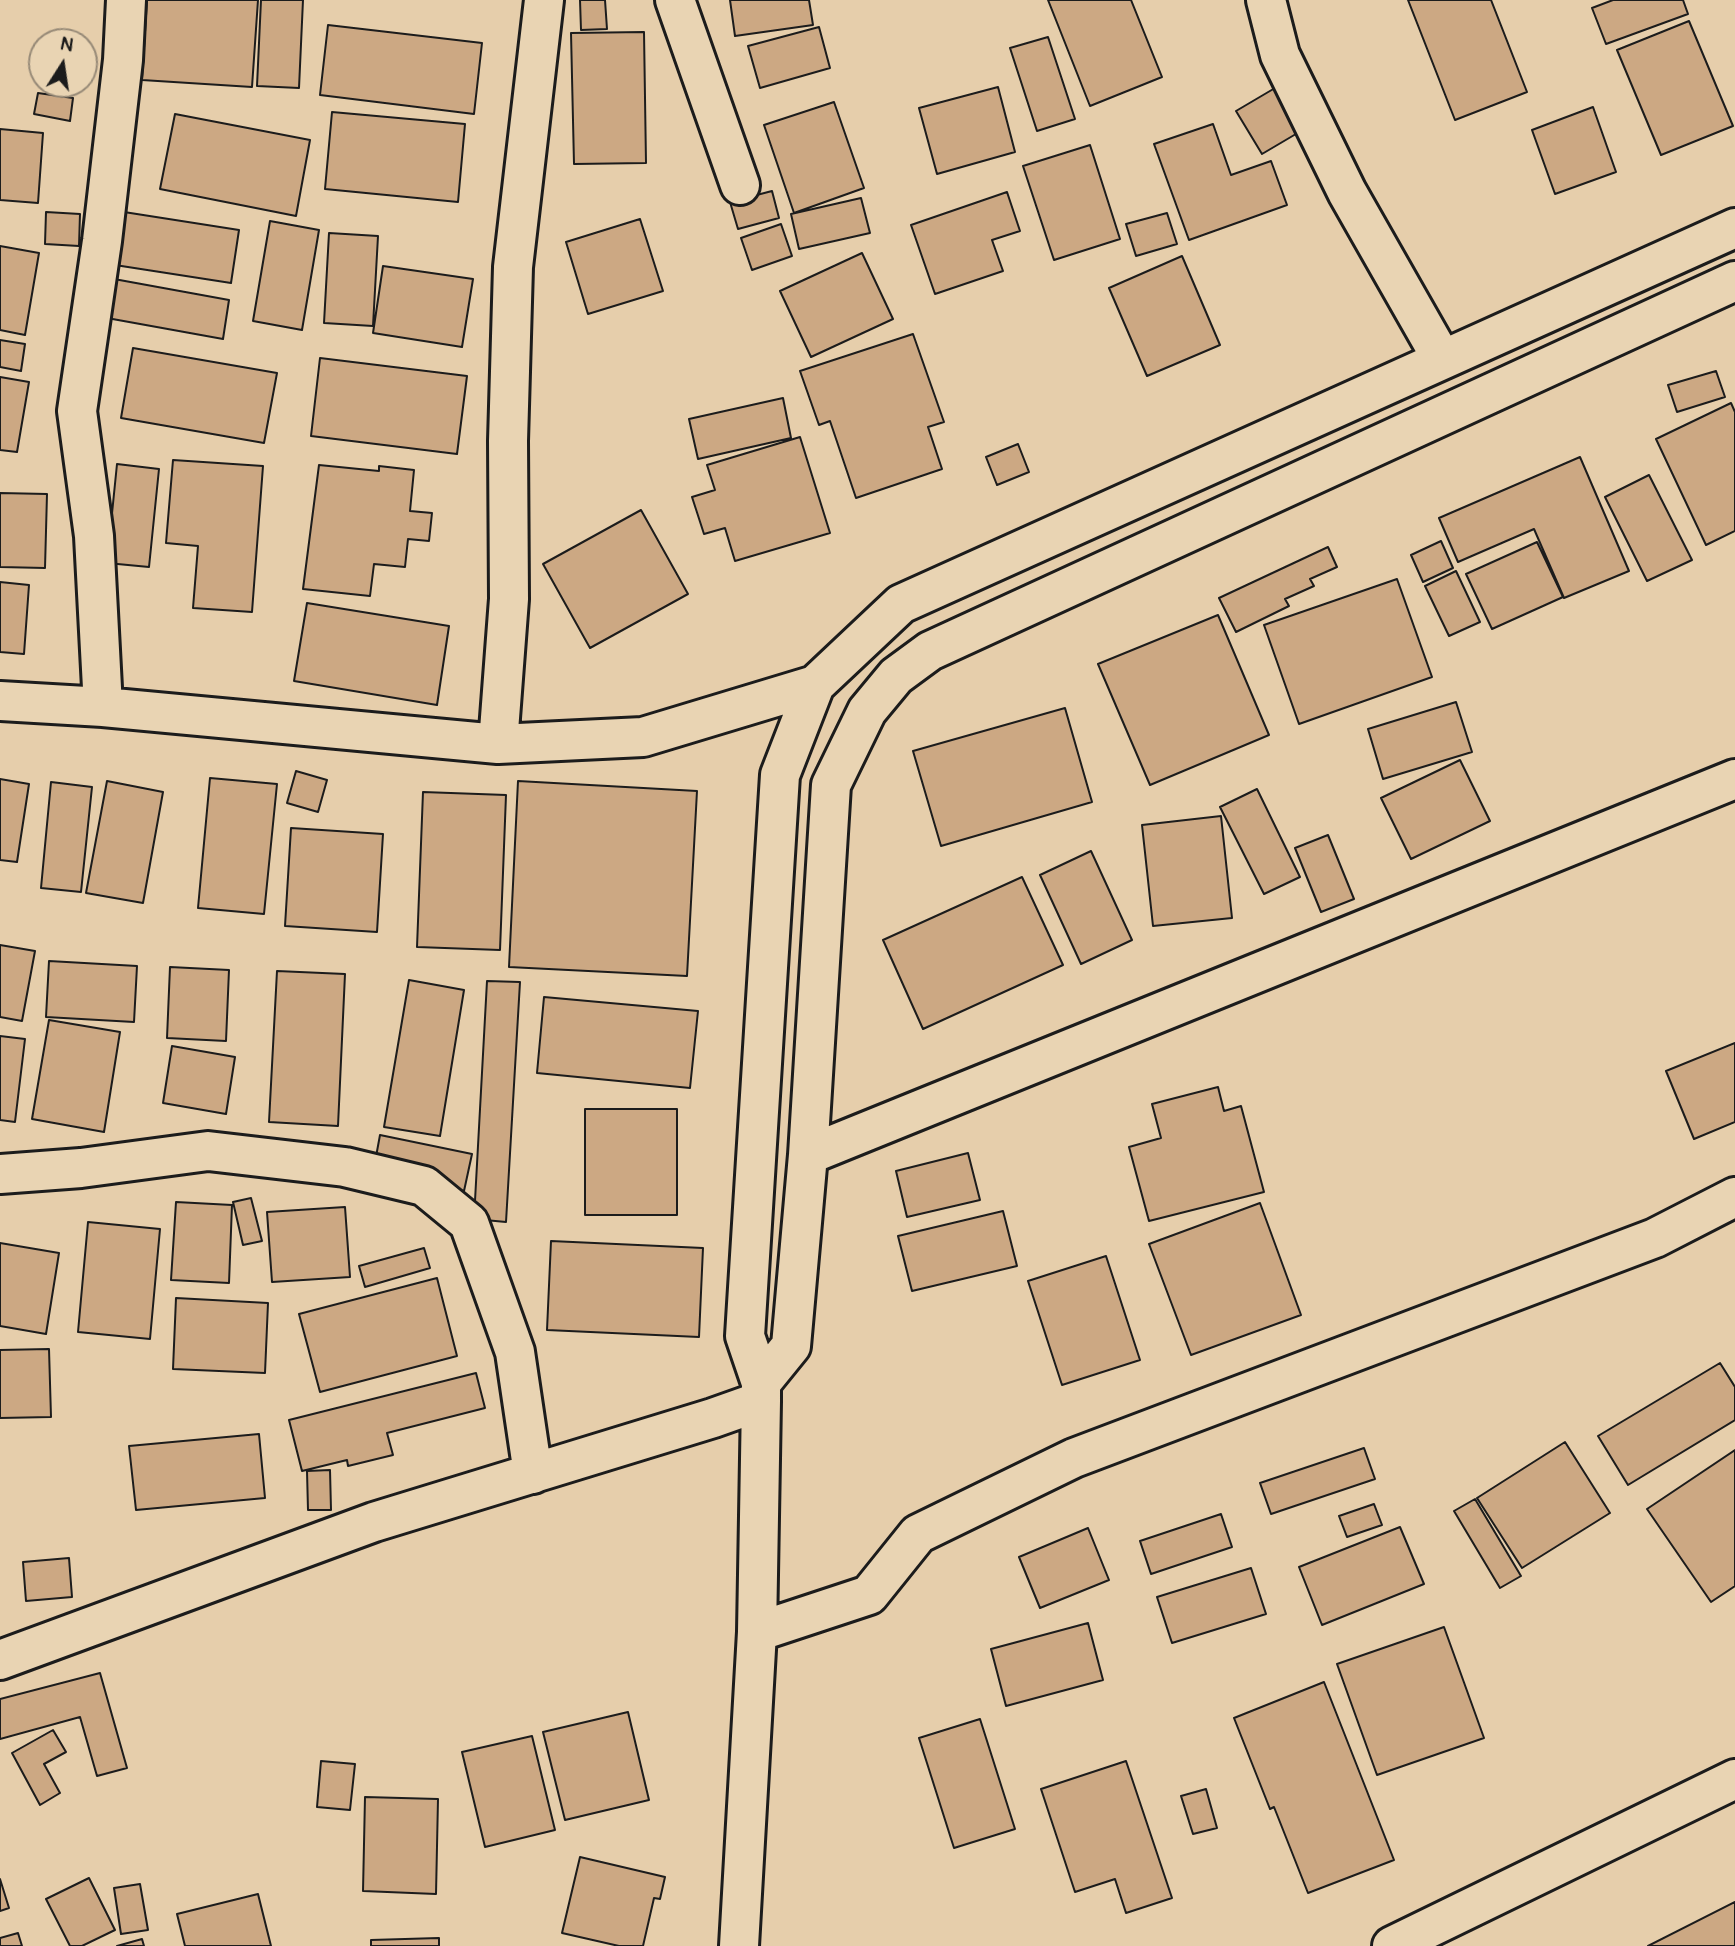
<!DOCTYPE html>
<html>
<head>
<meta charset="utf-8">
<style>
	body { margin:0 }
	#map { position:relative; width:1735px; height:1946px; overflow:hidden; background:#e6ceab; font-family:Pangolin,sans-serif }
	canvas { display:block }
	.north { position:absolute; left:28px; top:28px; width:70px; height:70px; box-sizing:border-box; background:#e9d4b3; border:2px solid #978a77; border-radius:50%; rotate:12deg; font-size:19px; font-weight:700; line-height:28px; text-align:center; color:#1c1c1c }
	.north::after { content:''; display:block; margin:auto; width:24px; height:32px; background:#1c1c1c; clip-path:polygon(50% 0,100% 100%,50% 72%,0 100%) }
</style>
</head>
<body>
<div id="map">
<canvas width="1735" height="1946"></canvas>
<div class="north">N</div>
</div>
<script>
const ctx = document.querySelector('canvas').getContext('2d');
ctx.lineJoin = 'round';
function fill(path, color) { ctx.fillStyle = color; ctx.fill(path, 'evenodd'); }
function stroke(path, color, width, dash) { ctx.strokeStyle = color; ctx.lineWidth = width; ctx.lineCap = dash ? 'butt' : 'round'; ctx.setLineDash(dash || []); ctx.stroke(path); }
const building = new Path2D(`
	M147 0H258L252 87 142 80Z
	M261 0H303L299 88 257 86Z
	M580 0H605L607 29 581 30Z
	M730 0H809L813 25 735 36Z
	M1048 0H1131L1162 77 1090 106Z
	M1408 0H1491L1527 92 1455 120Z
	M1613 0H1683L1688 14 1606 44 1592 8Z
	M1689 21 1733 126 1661 155 1617 50Z
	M328 25 482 43 474 114 320 95Z
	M819 27 830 68 760 88 748 46Z
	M644 32 646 163 574 164 571 33Z
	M1048 37 1075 119 1037 131 1010 48Z
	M998 87 1015 152 937 174 919 108Z
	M1275 88 1301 131 1262 154 1236 111Z
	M38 93 73 98 70 121 34 114Z
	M834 102 864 188 794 213 764 125Z
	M1593 107 1616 172 1555 194 1532 130Z
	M332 112 465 124 458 202 325 189Z
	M175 114 310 140 296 216 160 189Z
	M1213 124 1231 175 1271 161 1287 205 1189 240 1154 144Z
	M0 129 43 133 38 203 0 200Z
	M1090 145 1120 239 1054 260 1023 166Z
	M772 191 779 218 738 229 730 202Z
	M1007 192 1020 231 992 240 1003 271 935 294 911 225Z
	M861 198 870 233 799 249 791 214Z
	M46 212 80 214 79 246 45 244Z
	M124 212 239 230 231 283 115 265Z
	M1167 213 1177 244 1136 256 1126 224Z
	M640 219 663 291 588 314 566 242Z
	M270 221 319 230 302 330 253 321Z
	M781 224 792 256 752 270 741 238Z
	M329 233 378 236 373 326 324 323Z
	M0 246 39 253 25 335 0 330Z
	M862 253 893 319 811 357 780 291Z
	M1182 256 1220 345 1147 376 1109 288Z
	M383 266 473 279 462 347 373 333Z
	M114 279 229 300 223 339 107 318Z
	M913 334 944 422 928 427 942 469 856 498 830 421 819 425 800 371Z
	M0 340 25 344 21 371 0 367Z
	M133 348 277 373 264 443 121 418Z
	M320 358 467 376 457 454 311 436Z
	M1716 371 1725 397 1677 412 1668 385Z
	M0 377 29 382 17 452 0 450Z
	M783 398 791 438 698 459 689 419Z
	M1731 403 1735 412V531L1706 545 1656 439Z
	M800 437 830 533 735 561 725 528 704 534 692 497 715 490 707 465Z
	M1018 444 1029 472 997 485 986 457Z
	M1580 457 1629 571 1564 598 1534 529 1458 562 1439 518Z
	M173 460 263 466 252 612 193 608 198 546 166 543Z
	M117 464 159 469 149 567 107 563Z
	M319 465 379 471V466L414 470 410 511 432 513 429 541 408 539 405 567 374 564 370 596 303 589Z
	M1649 475 1692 560 1647 581 1605 497Z
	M0 493 47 494 45 568 0 567Z
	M641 510 688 594 590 648 543 564Z
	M1441 541 1453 568 1423 582 1411 555Z
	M1537 542 1563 597 1492 629 1466 574Z
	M1328 547 1337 567 1310 579 1314 586 1285 599 1289 606 1236 632 1219 598Z
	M1456 571 1480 622 1449 636 1425 586Z
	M1397 579 1432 677 1299 724 1264 625Z
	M0 582 29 585 24 654 0 652Z
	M307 603 449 626 437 705 294 681Z
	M1218 615 1269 735 1150 785 1098 664Z
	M1456 702 1472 752 1383 779 1368 729Z
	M1065 708 1092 802 941 846 913 751Z
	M1460 760 1490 821 1411 859 1381 798Z
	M296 771 327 780 318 812 287 803Z
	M210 778 277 784 264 914 198 908Z
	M0 779 29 784 17 862 0 860Z
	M107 781 163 792 143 903 86 893Z
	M518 781 697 791 687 976 509 967Z
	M51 782 92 787 81 892 41 888Z
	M1257 789 1300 877 1264 894 1220 807Z
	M423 792 506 795 500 950 417 947Z
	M1221 816 1232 918 1153 926 1142 825Z
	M291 828 383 834 377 932 285 926Z
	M1328 835 1354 899 1321 912 1295 848Z
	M1091 851 1132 940 1081 964 1040 875Z
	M1022 877 1063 965 923 1029 883 940Z
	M0 945 35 951 22 1021 0 1017Z
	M49 961 137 966 134 1022 46 1017Z
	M170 967 229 970 226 1041 167 1038Z
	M277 971 345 974 338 1126 269 1122Z
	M409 980 464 990 440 1136 384 1127Z
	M487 981 520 982 506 1222 474 1219Z
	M544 997 698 1011 690 1088 537 1073Z
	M49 1020 120 1032 104 1132 32 1119Z
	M0 1036 25 1039 15 1122 0 1120Z
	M1735 1043V1122L1694 1139 1666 1071Z
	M172 1046 235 1057 226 1114 163 1103Z
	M1218 1087 1224 1111 1241 1106 1264 1192 1149 1221 1129 1147 1161 1138 1152 1104Z
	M585 1109H677V1215H585Z
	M380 1135 472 1154 464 1191 373 1173Z
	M968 1153 980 1200 907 1217 896 1171Z
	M251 1198 262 1241 243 1245 233 1202Z
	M176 1202 232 1205 229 1283 171 1280Z
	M1260 1203 1301 1315 1191 1355 1149 1244Z
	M345 1207 350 1277 272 1282 267 1212Z
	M1003 1211 1017 1266 912 1291 898 1236Z
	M88 1222 160 1229 150 1339 78 1332Z
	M551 1241 703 1248 699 1337 547 1330Z
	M0 1243 59 1253 46 1334 0 1326Z
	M424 1248 430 1268 365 1287 359 1266Z
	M1106 1256 1140 1360 1062 1385 1028 1281Z
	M437 1278 457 1356 320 1392 299 1314Z
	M176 1298 268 1303 265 1373 173 1369Z
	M49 1349 51 1417 0 1418V1350Z
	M1720 1363 1735 1387V1420L1628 1485 1598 1436Z
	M476 1373 485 1408 387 1433 393 1455 348 1466 347 1460 302 1471 289 1420Z
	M259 1434 265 1498 136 1510 129 1446Z
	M1565 1442 1610 1513 1522 1568 1477 1498Z
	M1364 1448 1375 1479 1271 1514 1260 1483Z
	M1735 1450V1586L1711 1602 1647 1509Z
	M330 1470 331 1510H308L307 1471Z
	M1475 1499 1521 1576 1500 1588 1454 1511Z
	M1374 1504 1382 1525 1347 1537 1339 1516Z
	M1221 1514 1232 1547 1151 1574 1140 1541Z
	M1400 1527 1424 1584 1322 1625 1299 1567Z
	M1088 1528 1109 1580 1040 1608 1019 1557Z
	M69 1558 72 1597 26 1601 23 1562Z
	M1251 1568 1266 1614 1172 1643 1157 1597Z
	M1088 1623 1103 1680 1006 1706 991 1649Z
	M1444 1627 1484 1738 1377 1775 1337 1664Z
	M100 1673 127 1768 97 1776 80 1717 0 1739V1699Z
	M1324 1682 1394 1860 1308 1893 1274 1807 1270 1809 1234 1718Z
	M628 1712 649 1800 565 1820 543 1732Z
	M980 1719 1015 1829 954 1848 919 1738Z
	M53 1730 66 1752 44 1764 60 1793 40 1805 12 1753Z
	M532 1736 555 1830 485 1847 462 1752Z
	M321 1761 355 1764 350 1810 317 1807Z
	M1126 1761 1172 1898 1126 1913 1115 1879 1075 1892 1041 1789Z
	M1206 1789 1217 1828 1193 1834 1181 1796Z
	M365 1797 438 1799 436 1894 363 1891Z
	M580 1857 665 1877 660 1899 654 1898 643 1946H619L562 1933Z
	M89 1878 115 1930 82 1946H70L46 1899Z
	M0 1879 9 1908 0 1911Z
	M140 1884 148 1930 121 1934 114 1888Z
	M258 1894 271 1946H185L177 1914Z
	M1735 1902V1946H1648Z
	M18 1933 22 1946H0V1938Z
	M439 1938V1946H371V1940Z
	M142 1939 144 1946H117Z`);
fill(building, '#cca883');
stroke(building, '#1c1c1c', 2);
const street = new Path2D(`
	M675 0 740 185
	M1266 0 1280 55 1347 192 1442 359
	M0 701 103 707 498 744 643 737 815 685
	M103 707 94 536 77 411 102 241 123 60 126 0
	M498 744 509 599 508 441 513 267 544 0
	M808 1155 1735 779
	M0 1174 81 1168 208 1151 345 1167 424 1186 469 1223 515 1352 533 1474
	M761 1383 791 1346 808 1155 831 785 867 711 896 676 930 651 1735 281
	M757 1632 869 1595 918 1534 1074 1458 1655 1238 1735 1197
	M0 1660 374 1522 713 1418 761 1401
	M739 1946 757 1632 761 1401V1383L745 1336 780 775 815 685 901 604 1735 228
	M1392 1946 1735 1779`);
stroke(street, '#1c1c1c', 44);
stroke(street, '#e9d4b3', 38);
</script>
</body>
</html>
